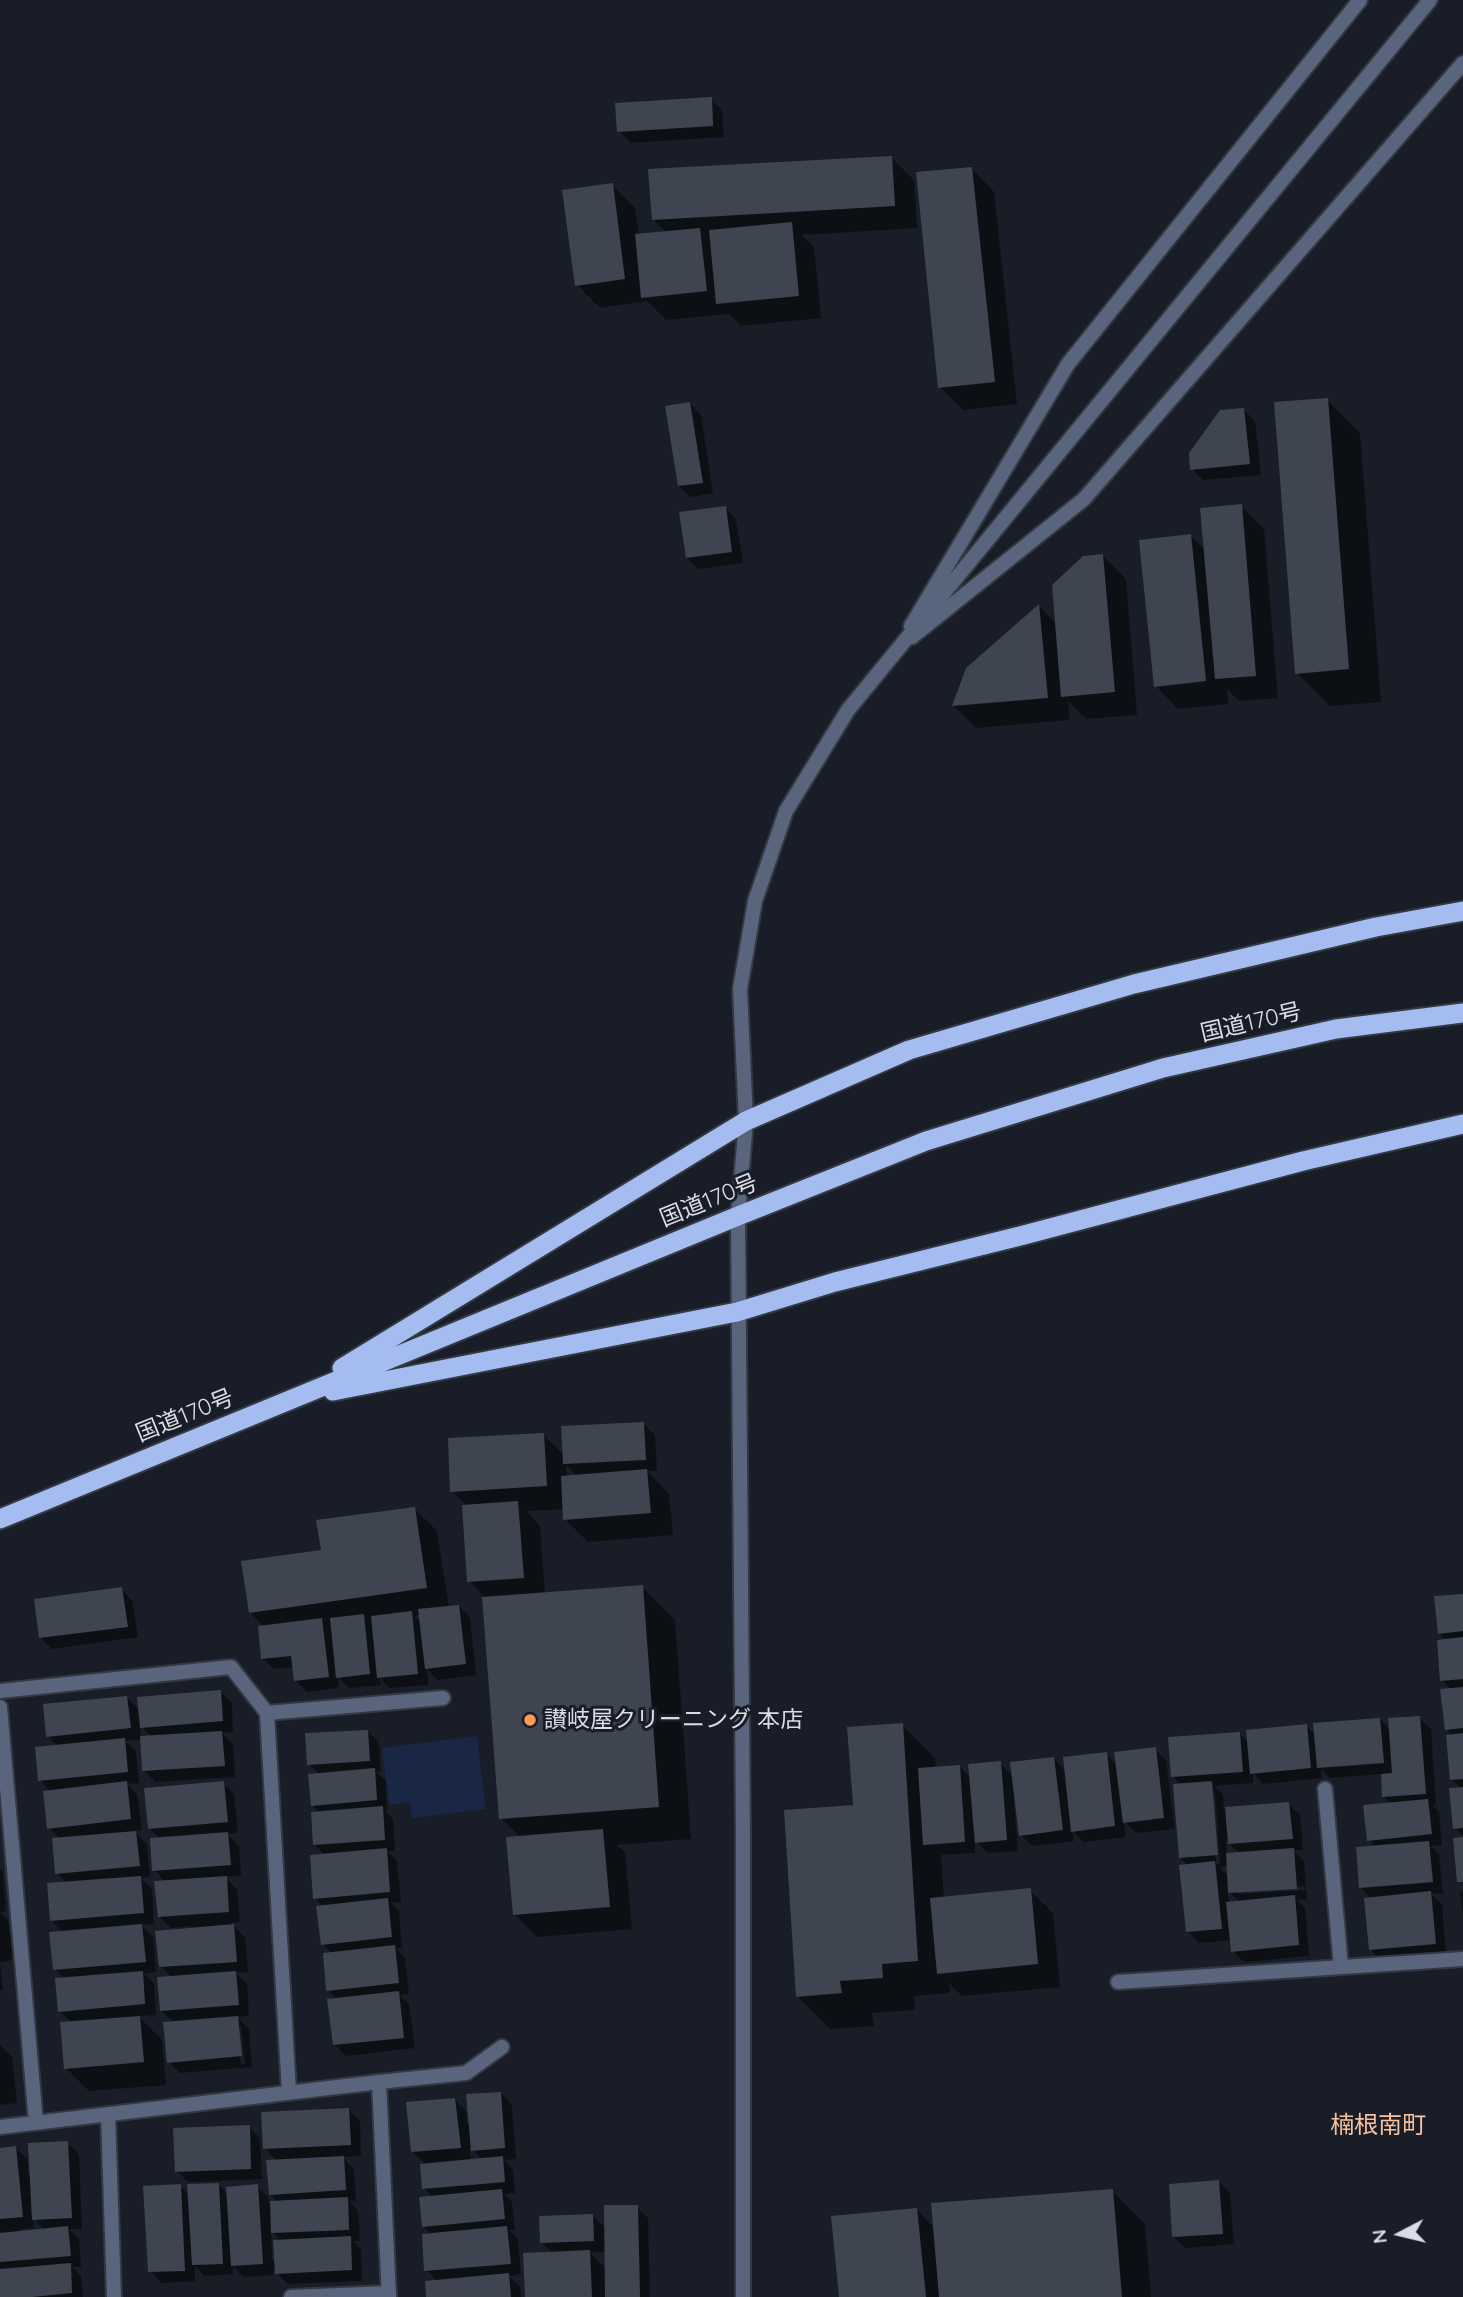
<!DOCTYPE html>
<html>
<head>
<meta charset="utf-8">
<style>
	body { margin:0 }
	#map { position:relative; width:1463px; height:2297px; overflow:hidden; background:#181d27; font-family:Quicksand,sans-serif }
	canvas { display:block }
	.north { position:absolute; left:1365px; top:2199px; width:70px; height:70px; -webkit-text-stroke:5px #181d27; paint-order:stroke; rotate:263deg; font-size:19px; font-weight:700; line-height:28px; text-align:center; color:#dadde5 }
	.north::after { content:''; display:block; margin:auto; width:24px; height:32px; background:#dadde5; clip-path:polygon(50% 0,100% 100%,50% 72%,0 100%) }
</style>
</head>
<body>
<div id="map">
<canvas width="1463" height="2297"></canvas>
<div class="north">N</div>
</div>
<script>
const ctx = document.querySelector('canvas').getContext('2d');
ctx.lineJoin = 'round';
function fill(path, color) { ctx.fillStyle = color; ctx.fill(path, 'evenodd'); }
function stroke(path, color, width, dash) { ctx.strokeStyle = color; ctx.lineWidth = width; ctx.lineCap = dash ? 'butt' : 'round'; ctx.setLineDash(dash || []); ctx.stroke(path); }
function drawText(font, color, halo, rows, align = 'center') {
  ctx.font = font + ' Quicksand,"Noto Sans JP",sans-serif'; ctx.lineWidth = 6; ctx.setLineDash([]); ctx.textBaseline = 'middle'; ctx.strokeStyle = halo; ctx.fillStyle = color; for (const [text, x, y, turn = 0] of rows) {
    ctx.save(); ctx.translate(x, y); ctx.rotate((+turn || 0) * Math.PI / 180); ctx.textAlign = isNaN(turn) ? turn : align; if (halo) ctx.strokeText(text, 0, 0); ctx.fillText(text, 0, 0); ctx.restore();
  }
}
fill(new Path2D(`
	M477 1736 486 1809 412 1818 410 1802 389 1805 382 1748Z`), '#192644');
fill(new Path2D(`
	M711 99 722 110 724 137 630 143 619 131Z
	M891 157 914 180 917 228 802 235 814 247 821 318 741 326 729 314 666 320 647 301 600 308 577 285 612 185 635 208 639 236 667 233 653 219Z
	M972 169 994 192 1017 404 963 410 940 387Z
	M1327 400 1360 433 1381 702 1330 706 1297 673Z
	M690 404 701 415 713 493 691 497 679 486Z
	M1244 410 1255 421 1261 475 1203 480 1192 469Z
	M1241 506 1264 529 1278 698 1239 701 1227 689 1228 704 1178 709 1156 686 1191 536 1206 551Z
	M725 507 736 519 743 563 699 569 687 558Z
	M1103 556 1126 579 1137 715 1086 719 1068 701 1070 720 976 728 954 706 1039 606 1057 624Z
	M644 1424 655 1435 657 1471H647L669 1494 673 1535 588 1542 565 1519 564 1509 526 1511 540 1526 545 1594 642 1587 675 1620 691 1839 617 1845 625 1853 632 1929 537 1937 514 1914 520 1837 501 1818 486 1599 469 1581 467 1506 452 1491 543 1434 564 1456ZM566 1465 578 1477H567Z
	M414 1508 437 1531 449 1608 459 1606 470 1618 476 1675 438 1680 427 1669 428 1685 390 1688 380 1678 381 1685 349 1688 338 1677 339 1688 307 1692 296 1681 294 1667 274 1669 262 1658 264 1627 250 1612 323 1551ZM421 1615 422 1623 414 1616Z
	M121 1589 132 1600 138 1637 52 1649 40 1637Z
	M1463 1595V1836L1455 1828 1462 1789 1451 1779 1453 1736 1446 1729 1451 1690 1442 1680 1447 1641 1439 1633Z
	M220 1691 232 1703 233 1732 221 1733 233 1744 235 1777 156 1782 144 1771 142 1739 125 1741 136 1751 139 1783 127 1784 137 1794 142 1830 134 1831 147 1844 150 1877 140 1878 152 1889 154 1924 141 1925 153 1937 156 1972 144 1974 154 1984 156 2015 138 2016 162 2040 166 2085 89 2091 66 2068 72 2023 60 2011 65 1979 54 1969 64 1933 51 1920 67 1883 57 1873 60 1839 49 1828 51 1792 40 1780 58 1747 48 1736 127 1697 140 1711ZM140 1725 152 1737 141 1738Z
	M1419 1718 1431 1729 1436 1805H1432L1439 1812 1442 1845 1431 1846 1439 1854 1443 1893 1431 1894 1442 1904 1446 1955 1382 1961 1371 1950 1372 1899 1361 1887 1376 1847 1369 1840 1392 1804 1384 1797 1382 1774 1330 1778 1321 1769 1322 1778 1263 1784 1253 1773V1783L1214 1786 1223 1794 1224 1809 1288 1804 1300 1815 1303 1850H1293L1304 1861 1307 1899 1297 1900 1305 1908 1309 1956 1244 1962 1233 1951 1232 1940 1199 1943 1188 1931V1866L1181 1858V1785L1173 1776 1240 1734 1249 1743 1306 1726 1316 1736 1380 1719 1391 1730ZM1211 1793H1215L1220 1864H1216ZM1226 1840 1240 1854H1227ZM1228 1866 1229 1877 1219 1867ZM1305 1886 1306 1890 1238 1894V1891ZM1228 1890 1234 1897 1240 1902 1229 1904Z
	M902 1725 935 1758 936 1769 960 1767 971 1778 1000 1763 1014 1777 1054 1759 1066 1771 1106 1754 1117 1765 1155 1749 1166 1760 1175 1829 1136 1833 1124 1821 1126 1837 1084 1842 1072 1830 1074 1841 1032 1846 1021 1835 1017 1801 1014 1802 1018 1851 988 1853 975 1840V1853L941 1855 944 1898 1030 1890 1053 1913 1060 1987 962 1996 949 1983 950 1993 914 1996 915 2010 872 2013 874 2026 830 2029 797 1996 855 1807Z
	M368 1731 379 1743 381 1771 376 1772 386 1781 387 1811H385L393 1819 395 1851H387L397 1861 401 1902 391 1903 399 1911 402 1948 396 1949 405 1958 409 1994 400 1995 409 2004 415 2048 346 2056 335 2045 338 2000 328 1990 332 1953 322 1944 324 1907 315 1898 326 1856 315 1845 320 1813 313 1806 320 1775 309 1764Z
	M223 1783 234 1794 238 1833 227 1834 239 1846 241 1876 225 1877 237 1889 240 1922 231 1923 245 1937 248 1972 236 1973 247 1984 249 2016 237 2017 249 2029 252 2067 180 2073 169 2062 174 2023 161 2010 172 1978 161 1966 192 1929 191 1926 171 1928 159 1916 166 1882 154 1870 160 1839 149 1828ZM237 2027H241L245 2064 241 2065Z
	M0 1869 3 1872 6 1911 0 1912Z
	M1463 1891V1916L1460 1892Z
	M0 1912 8 1920 13 1960 0 1962Z
	M0 1963 3 1990H0Z
	M0 2045 12 2057 17 2103 0 2105Z
	M501 2093 512 2105 516 2159 504 2160 513 2170 515 2193 504 2194 512 2202 515 2230H509L518 2239 521 2274 509 2276 520 2286 521 2297H428L437 2281 426 2270 432 2235 423 2226 432 2197 424 2188 426 2165 412 2151 455 2100 466 2111 467 2123 471 2122ZM470 2147 483 2160 471 2161Z
	M349 2110 360 2121 361 2156 342 2157 354 2169 356 2201H349L358 2211 360 2241H354L361 2249 362 2281 288 2284 273 2270V2275L244 2277 233 2266V2274L205 2276 195 2266V2281L161 2283 150 2271 180 2186 190 2196 218 2184 228 2195 257 2186 268 2197 269 2203H279L270 2194 277 2161 265 2148ZM271 2230 281 2241 276 2260 272 2261Z
	M249 2127 260 2138 262 2179 188 2182 177 2171Z
	M67 2143 79 2154 82 2229H69L79 2239 81 2267H73L81 2276 83 2297H0V2270H3L0 2267V2234H4L0 2231V2150L16 2148 27 2159 29 2176 32 2175ZM33 2218 45 2230 21 2232 20 2229 34 2228Z
	M1219 2182 1230 2193 1234 2244 1185 2248 1174 2237Z
	M1112 2191 1145 2224 1151 2297H840L916 2209 935 2229Z
	M637 2207 648 2218 650 2297H526L553 2253 541 2242 593 2216 606 2229ZM590 2252H606V2269Z`), '#0007');
fill(new Path2D(`
	M712 97 713 126 617 132 615 103Z
	M892 156 895 206 652 220 648 169Z
	M972 167 995 382 938 388 916 172Z
	M613 183 625 279 575 286 562 190Z
	M792 222 799 296 716 304 709 230Z
	M700 228 707 291 641 298 635 234Z
	M1328 398 1349 669 1295 674 1274 402Z
	M690 402 703 483 678 486 665 406Z
	M1244 408 1250 464 1190 470 1189 453 1220 410Z
	M1242 504 1256 676 1215 679 1200 508Z
	M726 506 732 552 686 558 679 512Z
	M1191 534 1206 681 1154 687 1139 540Z
	M1103 554 1115 692 1061 697 1052 585 1083 556Z
	M1039 604 1048 698 952 706 966 668Z
	M644 1422 646 1460 563 1464 561 1426Z
	M544 1433 547 1486 450 1492 448 1438Z
	M647 1469 651 1513 563 1520 561 1476Z
	M518 1501 524 1578 467 1582 462 1505Z
	M415 1507 427 1588 249 1613 241 1561 321 1550 316 1520Z
	M643 1585 659 1807 499 1819 482 1597Z
	M122 1587 128 1627 39 1638 34 1599Z
	M1463 1594V1631L1438 1634 1434 1596Z
	M459 1605 466 1664 425 1669 418 1609Z
	M412 1611 418 1674 377 1678 371 1616Z
	M364 1614 370 1674 336 1678 330 1618Z
	M322 1618 329 1677 294 1681 291 1656 261 1659 258 1626Z
	M1463 1637V1679L1440 1681 1437 1640Z
	M1463 1687V1728L1445 1730 1440 1689Z
	M221 1690 223 1721 140 1728 137 1697Z
	M127 1696 131 1728 46 1737 43 1704Z
	M1420 1716 1426 1794 1382 1797 1381 1774 1392 1773 1388 1718Z
	M1380 1718 1384 1763 1317 1768 1313 1723Z
	M903 1723 918 1961 882 1964 883 1978 840 1981 842 1993 796 1997 784 1810 853 1805 847 1727Z
	M1307 1724 1311 1768 1250 1774 1246 1730Z
	M368 1730 370 1761 307 1765 305 1733Z
	M222 1731 225 1766 142 1771 140 1736Z
	M1240 1732 1243 1772 1171 1777 1168 1737Z
	M1463 1733V1779L1450 1780 1446 1735Z
	M125 1738 128 1772 38 1781 35 1747Z
	M1156 1747 1164 1818 1123 1823 1114 1752Z
	M1107 1752 1115 1826 1071 1832 1063 1757Z
	M1054 1757 1063 1830 1019 1836 1010 1762Z
	M1001 1761 1007 1840 975 1843 968 1764Z
	M960 1765 965 1842 923 1845 918 1768Z
	M375 1768 377 1800 311 1806 308 1774Z
	M127 1781 131 1819 47 1829 43 1791Z
	M224 1781 228 1822 148 1829 144 1788Z
	M1212 1781 1218 1855 1179 1858 1173 1784Z
	M1463 1787V1828L1453 1829 1449 1788Z
	M1428 1799 1432 1834 1367 1841 1363 1805Z
	M1289 1802 1293 1839 1228 1844 1225 1807Z
	M383 1806 385 1840 313 1845 311 1812Z
	M603 1829 610 1907 513 1915 506 1837Z
	M136 1831 140 1866 55 1874 52 1838Z
	M228 1832 231 1865 152 1871 150 1838Z
	M1463 1837V1882H1457L1453 1838Z
	M1429 1841 1433 1882 1359 1888 1356 1847Z
	M387 1848 390 1892 313 1899 310 1855Z
	M1294 1848 1297 1889 1228 1893 1226 1853Z
	M1215 1861 1222 1929 1186 1932 1179 1865Z
	M141 1876 144 1913 50 1921 47 1883Z
	M227 1876 229 1912 158 1917 154 1881Z
	M1031 1888 1038 1964 937 1974 930 1898Z
	M1431 1891 1436 1944 1369 1950 1364 1898Z
	M1295 1895 1299 1945 1231 1952 1226 1902Z
	M388 1898 392 1937 321 1945 316 1906Z
	M142 1924 146 1962 53 1970 49 1932Z
	M234 1924 237 1962 159 1967 155 1931Z
	M395 1945 399 1983 326 1991 323 1953Z
	M143 1971 145 2004 58 2012 55 1978Z
	M236 1971 239 2005 160 2011 157 1977Z
	M399 1991 404 2038 333 2045 327 1999Z
	M140 2016 144 2062 64 2069 60 2022Z
	M238 2016 242 2056 167 2063 163 2022Z
	M501 2092 505 2148 471 2151 466 2094Z
	M455 2098 461 2148 411 2152 406 2102Z
	M349 2108 351 2145 263 2149 261 2112Z
	M250 2125 251 2169 175 2172 173 2128Z
	M68 2141 72 2218 32 2220 28 2143Z
	M16 2146 23 2217 0 2219V2148Z
	M344 2156 346 2190 269 2195 266 2160Z
	M503 2156 505 2182 422 2189 420 2164Z
	M1219 2180 1223 2234 1172 2237 1169 2184Z
	M219 2183 223 2264 192 2265 187 2184Z
	M181 2184 185 2271 148 2272 143 2186Z
	M258 2184 263 2264 231 2266 226 2187Z
	M502 2189 505 2219 422 2227 419 2197Z
	M1113 2189 1122 2297H939L931 2203Z
	M348 2197 349 2230 271 2233 270 2201Z
	M604 2205H638L640 2297H605Z
	M917 2208 926 2297H839L831 2216Z
	M593 2214 594 2241 540 2243 539 2216Z
	M68 2226 71 2256 0 2262V2233Z
	M507 2226 511 2264 424 2271 422 2234Z
	M351 2236 352 2270 275 2274 273 2240Z
	M590 2250 592 2297H525L523 2253Z
	M71 2263 72 2293 32 2297H0V2269Z
	M509 2273 511 2297H426L425 2281Z`), '#3f4550');
const service = new Path2D(`
	M267 1713 443 1698
	M1325 1789 1341 1967
	M379 2082 466 2073 502 2047
	M291 2297 389 2293`);
const minor = new Path2D(`
	M911 626 1068 364 1360 0
	M912 637 1084 499 1463 63
	M0 1691 231 1667 267 1713 289 2092
	M0 1707 36 2123
	M1118 1982 1463 1959
	M108 2114 114 2297
	M0 2127 379 2082 389 2297`);
const tertiary = new Path2D(`
	M743 2297V1833L738 1216 746 1121 740 989 755 901 786 811 848 710 1430 0`);
const trunk = new Path2D(`
	M342 1368 746 1121 909 1050 1134 984 1376 927 1463 911
	M333 1391 737 1312 835 1282 1024 1235 1303 1161 1463 1124
	M0 1519 738 1216 926 1141 1163 1068 1336 1029 1463 1013`);
stroke(service, '#333842', 18);
stroke(minor, '#333842', 18);
stroke(tertiary, '#333842', 18);
stroke(trunk, '#333842', 23);
stroke(service, '#59647d', 14);
stroke(minor, '#59647d', 14);
stroke(tertiary, '#59647d', 14);
stroke(trunk, '#a4bcef', 19);
for (const [x, y, r, color] of [
	[530,1720,7,"#fd9d55"]
]) { const dot = new Path2D(); dot.arc(x, y, r, 0, 2 * Math.PI); ctx.fillStyle = color; ctx.fill(dot); stroke(dot, '#181d27', 2.5); }
drawText('23px', '#dadde5', '#181d27', [
	["国道170号",1251,1023,-13],
	["国道170号",709,1201,-22],
	["国道170号",185,1416,-22]
]);
drawText('23px', '#dadde5', '#181d27', [
	["讃岐屋クリーニング 本店",544,1720]
], 'left');
drawText('24px', '#f8c19c', '#181d27', [
	["楠根南町",1378,2126]
]);
</script>
</body>
</html>
